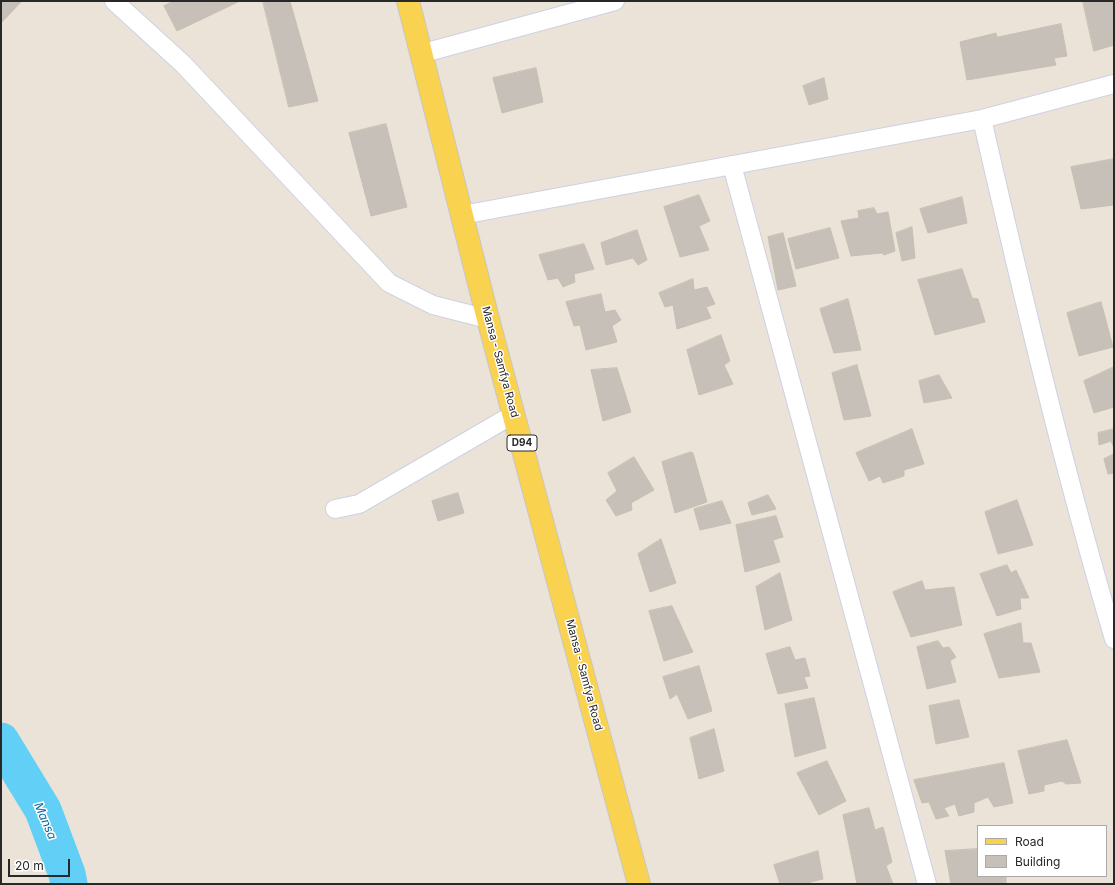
<!DOCTYPE html>
<html>
<head>
<meta charset="utf-8">
<style>
	body { margin:0 }
	#map { position:relative; width:1115px; height:885px; overflow:hidden; background:#ebe3d8; font-family:Inter,sans-serif }
	canvas { display:block }
	.frame { position:absolute; inset:0; border:2px solid #282828; pointer-events:none }
	.legend { position:absolute; left:977px; top:825px; width:130px; height:52px; box-sizing:border-box; background:#fff; border:1px solid #a9a9a9; margin:0; padding:5px 7px; list-style:none; font-size:12px; color:#282828 }
	.legend li { display:flex; align-items:center; gap:8px; height:20px }
	.legend b { width:20px; border:1px solid #a9a9a9 }
	.scale { position:absolute; left:8px; top:859px; width:62px; height:18px; box-sizing:border-box; border:2px solid #282828; border-top:0; padding-left:5px; font-size:12px; line-height:14px; white-space:nowrap; color:#282828; -webkit-text-stroke:3px #fff; paint-order:stroke }
</style>
</head>
<body>
<div id="map">
<canvas width="1115" height="885"></canvas>
<div class="frame"></div>
<ul class="legend">
<li><b style="height:5px;background:#f9d24f"></b>Road</li>
<li><b style="height:11px;background:#c6c0b8"></b>Building</li>
</ul>
<div class="scale">20 m</div>
</div>
<script>
const ctx = document.querySelector('canvas').getContext('2d');
ctx.lineJoin = 'round';
function stroke(path, color, width, dash) { ctx.strokeStyle = color; ctx.lineWidth = width; ctx.lineCap = dash ? 'butt' : 'round'; ctx.setLineDash(dash || []); ctx.stroke(path); }
function fill(path, color) { ctx.fillStyle = color; ctx.fill(path, 'evenodd'); }
function drawText(font, color, halo, rows, align = 'center') {
  ctx.font = font + ' Inter,sans-serif'; ctx.lineWidth = 3; ctx.setLineDash([]); ctx.textBaseline = 'middle'; ctx.strokeStyle = halo; ctx.fillStyle = color; for (const [text, x, y, turn = 0] of rows) {
    ctx.save(); ctx.translate(x, y); ctx.rotate((+turn || 0) * Math.PI / 180); ctx.textAlign = isNaN(turn) ? turn : align; if (halo) ctx.strokeText(text, 0, 0); ctx.fillText(text, 0, 0); ctx.restore();
  }
}
stroke(new Path2D(`
	M1 741 43 810 67 874 69 884`), '#62cff6', 37);
const building = new Path2D(`
	M1 1H22L1 23Z
	M174 1H240L177 31 164 6Z
	M263 1H290L318 101 289 107Z
	M1083 1H1114V45L1094 51Z
	M1061 24 1067 56 1054 58 1056 65 967 80 960 42 996 33 997 37Z
	M536 68 543 102 502 113 493 78Z
	M824 78 828 99 809 105 803 86Z
	M386 124 407 207 371 216 349 133Z
	M1114 159V205L1081 209 1071 167Z
	M699 195 710 221 699 226 709 250 680 257 664 207Z
	M962 197 967 223 928 233 920 209Z
	M874 208 877 214 888 212 895 251 884 255 882 253 851 256 841 221 859 218 858 211Z
	M912 227 915 258 902 261 896 233Z
	M830 228 839 258 796 269 788 239Z
	M637 230 647 260 638 265 633 258 606 265 601 243Z
	M783 233 796 286 778 290 768 237Z
	M584 244 594 269 574 274 575 282 563 287 558 278 548 280 539 255Z
	M962 269 972 298 978 299 985 322 935 335 918 280Z
	M693 279 694 290 707 287 715 304 706 307 711 318 677 329 673 305 665 307 659 293Z
	M601 294 605 312 615 310 621 320 612 326 617 342 586 350 580 325 574 326 566 302Z
	M848 299 861 350 834 353 820 309Z
	M1101 302 1113 347 1079 356 1067 313Z
	M721 335 730 361 724 365 733 384 699 395 687 350Z
	M857 365 871 416 844 420 832 373Z
	M1114 367V407L1094 413 1084 381Z
	M617 368 631 412 603 421 591 370Z
	M939 375 952 398 924 403 919 381Z
	M912 429 924 464 904 470V476L883 483 880 476 869 481 856 453Z
	M1114 429V448L1111 441 1099 445 1098 433Z
	M691 452 693 453 707 502 675 513 662 462Z
	M1114 454V473L1108 474 1104 459Z
	M634 457 654 490 631 503 632 510 616 516 606 500 617 491 608 473Z
	M458 493 464 513 438 521 432 501Z
	M768 495 776 509 752 515 748 503Z
	M1017 500 1033 545 998 554 985 512Z
	M722 501 731 523 700 530 694 509Z
	M776 516 783 537 773 540 780 562 745 572 736 525Z
	M661 539 676 583 650 592 638 554Z
	M1007 565 1011 573 1016 570 1029 598H1020L1021 609 997 616 980 574Z
	M780 573 792 620 765 630 756 587Z
	M922 581 925 590 954 587 962 625 911 637 893 592Z
	M672 606 693 652 664 661 649 611Z
	M1021 623 1023 643H1031L1040 672 999 678 984 634Z
	M938 641 943 648 949 647 956 657 950 661 956 682 927 689 917 647Z
	M790 647 795 660 805 658 810 676 804 677 808 688 778 694 766 654Z
	M699 666 712 711 688 719 677 694 670 699 663 677Z
	M814 698 826 748 795 757 785 704Z
	M959 700 969 737 936 744 929 706Z
	M714 729 724 771 699 779 690 738Z
	M1067 740 1081 783 1066 784 1062 781 1044 785V791L1029 794 1018 751Z
	M827 761 846 801 819 815 797 773Z
	M1004 763 1013 803 994 807 988 797 974 803V812L959 816 955 804 944 808 949 816 936 819 929 802 922 803 914 780Z
	M869 808 875 830 883 827 892 862 886 866 893 884H857L843 815Z
	M978 849V876H1006V884H951L945 851Z
	M818 851 823 879 803 884H780L774 865Z`);
fill(building, '#c6c0b8');
stroke(building, '#c6bfb2', 1);
const minor = new Path2D(`
	M114 1 183 64 389 283 433 305 488 319
	M420 54 615 1
	M982 119C1022 293 1063 467 1114 639
	M732 165 927 884
	M462 215 982 119 1114 84
	M335 509 359 504 514 414`);
const primary = new Path2D(`
	M408 1 488 319 639 884`);
stroke(minor, '#cdd1e2', 20);
stroke(primary, '#c7c7c7', 24);
stroke(minor, '#fff', 18);
stroke(primary, '#f9d24f', 22);
for (const [x, y, w] of [
	[522,443,30]
]) { const box = new Path2D(); box.roundRect(x - w / 2, y - 8, w, 16, 3); ctx.fillStyle = '#fff'; ctx.fill(box); stroke(box, '#282828', 1); }
drawText('bold 10px', '#282828', null, [
	["D94",522,443]
]);
drawText('11px', '#282828', '#fff', [
	["Mansa - Samfya Road",500,362,75],
	["Mansa - Samfya Road",584,675,75]
]);
drawText('italic 12px', '#05699f', '#fff', [
	["Mansa",45,821,67]
]);
</script>
</body>
</html>
